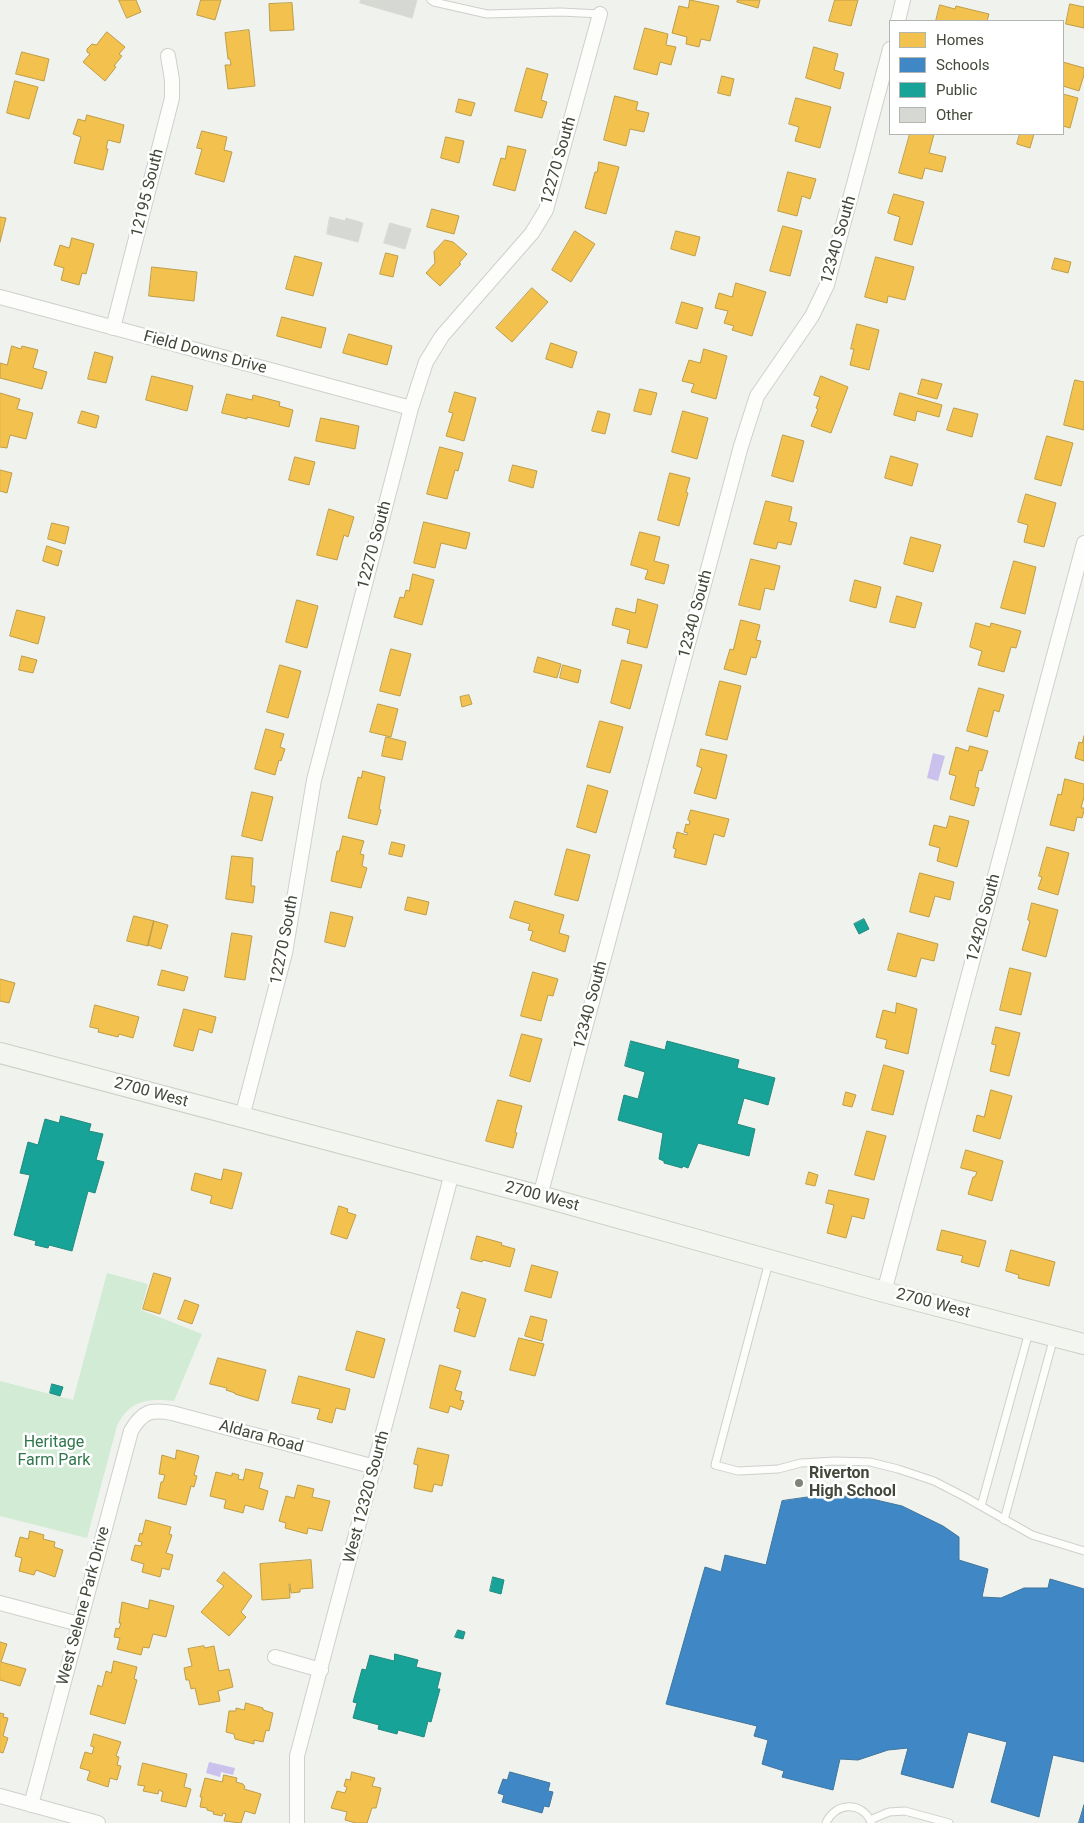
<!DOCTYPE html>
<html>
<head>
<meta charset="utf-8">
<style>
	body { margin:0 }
	#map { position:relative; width:1084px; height:1823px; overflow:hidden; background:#f0f2ed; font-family:Roboto,sans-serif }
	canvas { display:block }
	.legend { position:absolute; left:889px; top:20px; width:175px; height:115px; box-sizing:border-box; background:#fff; border:1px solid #b3b6b0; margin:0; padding:6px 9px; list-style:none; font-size:15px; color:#424839 }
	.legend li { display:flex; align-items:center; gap:10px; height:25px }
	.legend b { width:25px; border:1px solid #b3b6b0 }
</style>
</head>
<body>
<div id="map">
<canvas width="1084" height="1823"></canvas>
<ul class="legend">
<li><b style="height:14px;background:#f2c14e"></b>Homes</li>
<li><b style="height:14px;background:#3f88c5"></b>Schools</li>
<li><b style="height:14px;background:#17a398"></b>Public</li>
<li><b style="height:14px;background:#d6d9d3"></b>Other</li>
</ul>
</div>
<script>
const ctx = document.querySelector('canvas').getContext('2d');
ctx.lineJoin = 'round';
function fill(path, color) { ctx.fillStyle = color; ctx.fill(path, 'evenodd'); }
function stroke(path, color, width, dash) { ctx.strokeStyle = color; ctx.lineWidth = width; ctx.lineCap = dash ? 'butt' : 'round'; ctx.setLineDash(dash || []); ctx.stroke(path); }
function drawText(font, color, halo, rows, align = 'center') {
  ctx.font = font + ' Roboto,sans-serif'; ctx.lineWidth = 5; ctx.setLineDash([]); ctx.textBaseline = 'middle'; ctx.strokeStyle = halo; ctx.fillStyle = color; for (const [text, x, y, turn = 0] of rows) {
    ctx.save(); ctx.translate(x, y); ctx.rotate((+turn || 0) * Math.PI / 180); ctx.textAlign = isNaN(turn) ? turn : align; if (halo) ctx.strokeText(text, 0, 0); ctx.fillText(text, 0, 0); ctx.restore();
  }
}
fill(new Path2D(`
	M107 1273 148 1284 141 1310 202 1334 174 1401C148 1398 129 1400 117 1426L87 1538 0 1516V1381L73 1400Z`), '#d1ebd5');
fill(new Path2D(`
	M933 753 945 756 938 781 927 778Z
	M209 1762 235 1768 233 1775 221 1772 220 1777 206 1773Z`), '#cac1ec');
const homes = new Path2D(`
	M119 0H136L141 12 127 18Z
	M201 0H221L215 20 197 15Z
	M690 0 719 6 710 41 701 39 699 47 686 44 687 37 672 33 679 6 688 8Z
	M738 0H760L758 8 737 2Z
	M835 0H858L851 26 829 21Z
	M292 3 294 30 270 31 269 4Z
	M1070 4 1084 7V28L1066 24Z
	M940 5 955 9 956 6 989 14 987 21H936Z
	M645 28 668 34 666 45 676 47 671 65 660 62 657 75 634 69Z
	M249 30 255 86 228 89 225 65H231L230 59H228L225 33Z
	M107 32 125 47 119 54 122 56 114 66 116 67 105 81 83 62 90 54 87 52V49L92 44 96 45Z
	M814 47 838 54 834 70 844 73 840 89 806 78Z
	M22 52 49 59 44 81 16 74Z
	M1063 62 1084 68V75L1079 91 1063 86Z
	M527 68 548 74 541 100 547 102 542 118 515 111Z
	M722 76 734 79 730 96 718 93Z
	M15 81 38 87 29 119 7 113Z
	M1063 94 1078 98 1070 128 1063 126Z
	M615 96 638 102 636 110 649 113 644 132 630 129 626 146 604 140Z
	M796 98 831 107 820 148 795 141 799 127 789 124Z
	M459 99 475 103 471 116 456 112Z
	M87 115 124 125 120 143 108 140 106 149H108L103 170 74 163 81 137 73 134 78 119 85 121Z
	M202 131 227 137 224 150 232 152 224 182 195 174 202 149 197 148Z
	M910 134H934L929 153 946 157 942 172 925 168 922 179 899 173Z
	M1020 134H1034L1030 148 1017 144Z
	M446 137 464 141 459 163 441 158Z
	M508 146 526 150 515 191 493 185 501 158 505 159Z
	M599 162 619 167 606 214 585 208 595 172H597Z
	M788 172 816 179 810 199 802 196 797 216 778 211Z
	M894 194 924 202 912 245 894 240 900 217 888 213Z
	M432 209 459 216 454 234 427 227Z
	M0 217 6 218 0 242Z
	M783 226 802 231 790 276 770 271Z
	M575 231 595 244 571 282 552 270Z
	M676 231 700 237 695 256 671 249Z
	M72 238 94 244 86 274 82 273 79 285 61 280 64 268 54 265 60 245 69 248Z
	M445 240 453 242 467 254 459 263 461 264 440 286 426 273 435 263 434 252Z
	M386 253 398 256 393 277 380 274Z
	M295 256 322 263 313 296 286 289Z
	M876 257 914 267 905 300 888 296 887 303 865 297Z
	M1055 258 1071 262 1068 273 1052 269Z
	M152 267 197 272 194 301 149 296Z
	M736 283 766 292 752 336 732 330 734 326 724 323 728 311 715 308 719 293 732 297Z
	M532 288 548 302 512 342 496 328Z
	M682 302 703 308 697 329 676 323Z
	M282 317 326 328 321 348 277 336Z
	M857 324 879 330 869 370 850 365 854 349H851Z
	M349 334 392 346 387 365 343 353Z
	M551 343 577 352 572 368 546 359Z
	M12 346 21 349 22 346 38 350 33 368 47 372 42 389 0 378V363L7 365Z
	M704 349 727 356 716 399 691 392 694 384 682 381 689 360 700 363Z
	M95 352 113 357 106 383 88 379Z
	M152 376 193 386 187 411 146 400Z
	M821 376 848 387 831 433 811 426 818 409 816 408 820 397 814 395Z
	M922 379 942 384 937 399 918 394Z
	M1075 380 1084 382V430L1064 425Z
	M640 389 657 393 651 415 634 411Z
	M455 392 476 398 464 441 446 436 453 413 449 412Z
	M0 393 20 399 17 409 33 413 26 439 10 435 7 448 0 447Z
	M900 393 942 405 939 417 917 411 915 421 894 415Z
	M227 394 252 400 253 395 280 402 279 406 293 410 289 427 247 417V419L222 413Z
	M954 408 978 414 972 437 947 430Z
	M82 411 99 416 96 428 78 423Z
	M598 411 610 414 605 434 592 431Z
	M683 411 708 418 697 459 672 452Z
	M321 418 359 426 355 449 316 441Z
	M783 435 804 441 793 482 772 476Z
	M1047 436 1073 443 1061 486 1035 479Z
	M440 447 463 453 458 471 455 470 447 499 427 494Z
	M891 456 918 464 912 486 885 478Z
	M295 457 315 462 309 485 289 480Z
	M513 465 537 471 533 488 509 481Z
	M0 470 12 473 7 493 0 491Z
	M670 473 690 478 686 492 688 493 679 526 658 520Z
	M1026 494 1056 503 1044 547 1024 542 1028 525 1018 522Z
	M766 501 792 507 789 521 797 523 791 545 778 542 776 549 754 544Z
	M329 509 354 517 348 537 344 535 337 560 317 555Z
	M424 522 470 533 466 549 441 543 435 568 414 563Z
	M52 523 69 527 65 544 48 539Z
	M640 532 660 537 654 561 669 565 664 584 645 579 648 570 631 565Z
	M911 537 941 545 933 572 904 564Z
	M47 546 62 551 58 566 43 561Z
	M751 559 780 566 774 590 765 588 760 610 739 605Z
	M1014 561 1036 567 1025 614 1001 608Z
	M413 574 434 580 422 625 394 617 400 597 404 598 406 590 409 591Z
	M855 580 881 587 876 608 850 601Z
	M897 596 922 603 915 628 890 622Z
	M638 599 658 605 647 648 627 643 630 630 612 625 616 608 635 613Z
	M297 600 318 606 307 648 286 642Z
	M17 610 45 617 38 644 10 636Z
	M741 620 760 625 756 640 761 641 756 658 751 657 746 675 724 669 730 649 733 650Z
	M976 623 990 627 991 623 1021 631 1016 648 1011 647 1004 672 978 665 982 651 970 647Z
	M391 649 411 654 400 696 380 691Z
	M22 656 37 660 33 673 19 670Z
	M538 657 561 664 557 678 534 672Z
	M622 660 642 665 630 709 611 703Z
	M280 665 301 671 288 718 267 712Z
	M563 665 581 670 578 683 560 678Z
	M720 681 741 686 727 740 706 735Z
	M979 688 1004 695 999 712 994 710 987 737 967 731Z
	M469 695 472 704 462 707 460 697Z
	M378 704 398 709 391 737 370 732Z
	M600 721 623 727 610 773 587 767Z
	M266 729 284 734 280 747 285 749 281 761 279 760 275 775 255 769Z
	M1084 736V761L1075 758 1079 742 1082 743Z
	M386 737 406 742 402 760 382 756Z
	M970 746 988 751 982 771 979 770 975 787 979 788 974 806 950 799 956 776 949 774 956 747 968 751Z
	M701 749 727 755 716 799 694 793 702 768 697 766Z
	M363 771 385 777 379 809 381 810 377 825 348 818 358 777 361 778Z
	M1065 779 1084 784V797L1081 808H1084V811L1082 818 1077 817 1074 831 1050 825 1058 794 1061 795Z
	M588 785 608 791 596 833 577 827Z
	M252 792 273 797 262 841 242 836Z
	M691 810 729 819 724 837 714 834 706 865 674 857 676 849 673 848 677 832 687 835 688 833 684 832 686 824 689 825 690 821 688 820Z
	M950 816 969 821 957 867 937 861 940 848 929 845 934 825 946 828Z
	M343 836 364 841 360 854 364 855 362 866 367 868 361 888 331 881 337 851H339Z
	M392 842 405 845 402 857 389 854Z
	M1047 847 1069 853 1058 895 1038 889 1042 877 1039 876Z
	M567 849 590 855 578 901 555 895Z
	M232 856 253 858 251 886H255L253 903 226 899Z
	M920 873 954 882 950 900 935 896 929 917 910 912Z
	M408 897 429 902 426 915 405 910Z
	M515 901 564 915 559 933 569 936 565 952 530 940 533 931 528 930 530 924 510 918Z
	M1032 903 1058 910 1046 957 1022 950 1030 921 1028 920Z
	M331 912 353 917 345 947 325 942Z
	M134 916 154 921 148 946 127 941Z
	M154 921 168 925 161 949 148 945Z
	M232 933 252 936 245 980 225 977Z
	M898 933 938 944 934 961 921 958 916 977 888 970Z
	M1010 968 1031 973 1021 1015 1000 1010Z
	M162 970 188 977 184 991 158 985Z
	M533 972 558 979 553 996 548 995 541 1021 521 1016Z
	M0 979 15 983 9 1003 0 1001Z
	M897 1003 917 1009 908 1054 885 1048 887 1040 876 1037 883 1010 895 1013Z
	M95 1005 139 1017 133 1038 119 1034 118 1037 98 1032 99 1029 90 1027Z
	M184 1009 216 1017 212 1033 199 1029 193 1051 174 1046Z
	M996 1027 1020 1033 1009 1076 990 1071 996 1045 992 1044Z
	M522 1034 542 1039 530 1082 510 1076Z
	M884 1065 904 1071 893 1115 872 1110Z
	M991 1090 1012 1096 1000 1139 973 1131 977 1115 984 1117Z
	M846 1092 856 1095 852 1107 843 1105Z
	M498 1100 522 1106 515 1132 517 1133 513 1148 486 1141Z
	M867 1131 886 1136 874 1180 855 1175Z
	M966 1150 1003 1161 992 1201 968 1194 973 1177H975L977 1172 961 1168Z
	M224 1169 242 1173 232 1209 210 1203 212 1196 191 1190 195 1173 221 1180Z
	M809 1172 818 1175 815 1186 806 1184Z
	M829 1190 869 1199 864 1219 852 1216 846 1238 827 1233 834 1205 826 1203Z
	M339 1206 348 1209 347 1212 356 1215 347 1239 331 1234Z
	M942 1230 986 1241 979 1267 961 1262 963 1256 937 1250Z
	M477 1236 502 1243 501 1245 515 1249 510 1267 483 1260 482 1262 471 1259Z
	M1011 1250 1055 1262 1049 1286 1018 1278 1019 1275 1006 1271Z
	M532 1265 558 1272 551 1298 525 1291Z
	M154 1273 171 1278 160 1314 143 1309Z
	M462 1292 486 1299 475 1337 454 1331 460 1309 457 1308Z
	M185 1300 199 1305 192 1324 178 1319Z
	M531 1316 547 1320 542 1341 525 1336Z
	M357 1331 385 1339 374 1378 346 1370Z
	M519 1338 544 1344 535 1376 510 1370Z
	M218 1358 266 1370 258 1401 235 1394V1393L226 1390 227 1388 210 1384Z
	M440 1365 461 1371 455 1390 462 1392 460 1400 464 1401 461 1410 450 1406 448 1413 430 1408Z
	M299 1376 350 1389 345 1410 336 1408 332 1423 317 1419 320 1409 292 1403Z
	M418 1448 449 1455 442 1486 434 1484 432 1492 414 1488 418 1465 414 1464Z
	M177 1450 199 1456 194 1475 197 1476 194 1487 191 1486 186 1505 158 1498 161 1482H163L165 1475 159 1474 162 1455 175 1459Z
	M246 1469 263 1473 259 1488 268 1491 263 1510 245 1505 243 1513 224 1508 226 1500 210 1496 216 1472 232 1476V1473L239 1475 238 1479 243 1480Z
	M298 1485 314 1489 312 1497 330 1501 322 1531 308 1528 307 1534 285 1528 286 1523 279 1521 286 1496 294 1498Z
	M146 1520 171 1527 169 1534 172 1535 166 1553 173 1555 169 1570 162 1568 160 1577 142 1572 144 1564 131 1560 135 1545 141 1546 142 1542 138 1541 140 1533 142 1534Z
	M30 1531 44 1535 43 1539 55 1542 54 1547 63 1550 55 1577 36 1570 34 1575 19 1571 22 1558 15 1556 20 1537 28 1539Z
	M311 1560 313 1588 300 1589V1592L291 1593 290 1584H289L290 1598 262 1600 260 1564Z
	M224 1572 252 1596 241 1612 246 1617 229 1636 201 1612 224 1586 217 1581Z
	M150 1600 174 1606 166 1637 153 1634 149 1648 143 1647 141 1655 117 1649 120 1638 114 1637 116 1628 119 1629 121 1623H119L122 1602 148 1609Z
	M0 1642 7 1644 1 1662 26 1669 20 1686 0 1680Z
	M204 1646 205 1648 214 1646 219 1671 229 1669 233 1687 218 1691 220 1701 199 1705 195 1688 191 1689 189 1680H186L184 1668 192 1666 188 1649Z
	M114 1661 137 1667 134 1679 137 1680 125 1724 90 1714 98 1685 102 1687 106 1671 111 1673Z
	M246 1703 263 1708V1710L273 1713 269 1731 266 1730 263 1742 254 1740V1744L235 1739 234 1734 226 1732 229 1711H236V1708L244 1710Z
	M0 1713 4 1714 3 1717 8 1718 3 1736 8 1738 3 1753 0 1752Z
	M94 1734 121 1742 116 1756 119 1757 117 1765 121 1766 117 1780 110 1778 108 1787 87 1780 90 1771 80 1768 85 1752 92 1754 94 1747 91 1746Z
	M143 1763 187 1774 184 1787 191 1789 186 1807 161 1801 163 1792 159 1790 158 1794 143 1791 145 1786 138 1785Z
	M352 1772 375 1778 372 1786 381 1788 376 1808H372L367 1823H356L345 1820 347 1812 331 1808 337 1791 345 1793 347 1787 344 1786 346 1779 350 1780Z
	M224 1775 237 1778 236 1782 243 1784 245 1787 244 1789 261 1794 255 1814 245 1811 241 1823 224 1821 226 1814 223 1813 222 1816 213 1814 214 1812 207 1810V1808L200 1807 202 1797H200L205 1778 222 1782Z`);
fill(homes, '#f2c14e');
stroke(homes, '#bd9d48', 1);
const schools = new Path2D(`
	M822 1495 863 1497 902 1506 943 1526 959 1537V1560L988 1569 982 1597 1001 1598 1024 1588H1048L1050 1579 1084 1589V1762L1053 1755 1039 1817 991 1802 1007 1742 968 1732 953 1788 901 1774 908 1748 888 1750 858 1760 840 1759 833 1790 782 1777 784 1771 762 1764 768 1740 754 1736 757 1726 666 1704 705 1567 721 1572 725 1555 766 1565 782 1501Z
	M510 1772 550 1783 548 1791 553 1792 549 1807 544 1806 542 1813 502 1802 504 1795 498 1793 503 1779 507 1780Z
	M1084 1805V1823H1079Z`);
fill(schools, '#3f88c5');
stroke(schools, '#40759b', 1);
const public = new Path2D(`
	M864 919 869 929 859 934 854 924Z
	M631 1041 665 1050 667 1041 739 1060 737 1068 775 1078 768 1105 744 1098 737 1124 755 1129 749 1156 698 1143 688 1168 683 1166 682 1168 664 1163V1161L659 1159 663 1133 618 1120 624 1095 638 1099 645 1072 625 1066Z
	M61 1116 91 1124 89 1131 103 1134 96 1160 104 1162 95 1193 88 1191 72 1251 49 1245 48 1248 35 1245 36 1241 14 1235 30 1175 20 1173 28 1142 38 1145 45 1119 59 1123Z
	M52 1384 63 1387 60 1396 50 1393Z
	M493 1577 504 1580 501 1594 490 1591Z
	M458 1630 465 1632 463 1639 455 1637Z
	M395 1654 418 1660 416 1667 441 1673 437 1689H440L431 1722 428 1721 424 1737 398 1730 397 1734 378 1729 379 1725 353 1718 357 1703 353 1702 362 1669 366 1670 370 1655 394 1661Z`);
fill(public, '#17a398');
stroke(public, '#24887c', 1);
const building = new Path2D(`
	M361 0H417L412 18 360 3Z
	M330 217 345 221 346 218 363 223 358 242 327 234Z
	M390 223 411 229 405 249 384 243Z`);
fill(building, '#d6d9d3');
stroke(building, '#d7dad3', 1);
const service = new Path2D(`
	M431 0 434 2 487 14 561 12 600 14
	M769 1262 715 1465 738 1471 778 1469 801 1463 835 1461 870 1462 898 1469 934 1481 965 1497 1032 1535 1084 1551
	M981 1506 1029 1332
	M1004 1520 1054 1337
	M870 1820 889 1812 905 1811 949 1823
	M826 1823C835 1802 862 1801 871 1822`);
const minor = new Path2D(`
	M898 21 903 0
	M0 297 411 408
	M113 328 172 98V80L168 56
	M242 1117 285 953 314 780 411 408 426 362 442 336 532 233 546 210 600 14
	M540 1196 741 446 757 396 812 316 827 285 890 49
	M884 1292 1084 543
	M0 1603 79 1624
	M275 1657 321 1670
	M0 1796 98 1823
	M31 1805 131 1431C142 1412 150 1409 172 1413L375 1467
	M297 1823V1756L452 1173`);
const secondary = new Path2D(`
	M0 1053 540 1196 884 1292 1084 1344`);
stroke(service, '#ced0cb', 9);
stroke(minor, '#ced0cb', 16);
stroke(secondary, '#cbd0c5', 22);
stroke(service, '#fdfdfc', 7);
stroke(minor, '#fdfdfc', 14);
stroke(secondary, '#f3f6f0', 20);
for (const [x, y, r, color] of [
	[799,1483,5,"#7f8478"]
]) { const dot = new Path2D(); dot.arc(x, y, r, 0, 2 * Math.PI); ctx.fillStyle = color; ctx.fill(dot); stroke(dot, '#fff', 2); }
drawText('16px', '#424839', '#fff', [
	["12270 South",559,161,-74],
	["12195 South",148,193,-76],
	["12340 South",839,240,-74],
	["Field Downs Drive",205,353,15],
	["12270 South",375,545,-75],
	["12340 South",696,614,-75],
	["12420 South",984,918,-75],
	["12270 South",285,940,-79],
	["12340 South",591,1005,-75],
	["2700 West",151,1093,15],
	["2700 West",542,1197,15],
	["2700 West",933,1304,15],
	["Aldara Road",261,1437,15],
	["West 12320 Sourth",367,1497,-75],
	["West Selene Park Drive",84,1606,-75]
]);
drawText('16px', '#30764d', '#fff', [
	["Heritage",54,1443],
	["Farm Park",54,1461]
]);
drawText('bold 16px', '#424839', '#fff', [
	["Riverton",809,1474],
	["High School",809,1492]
], 'left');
</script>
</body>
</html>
